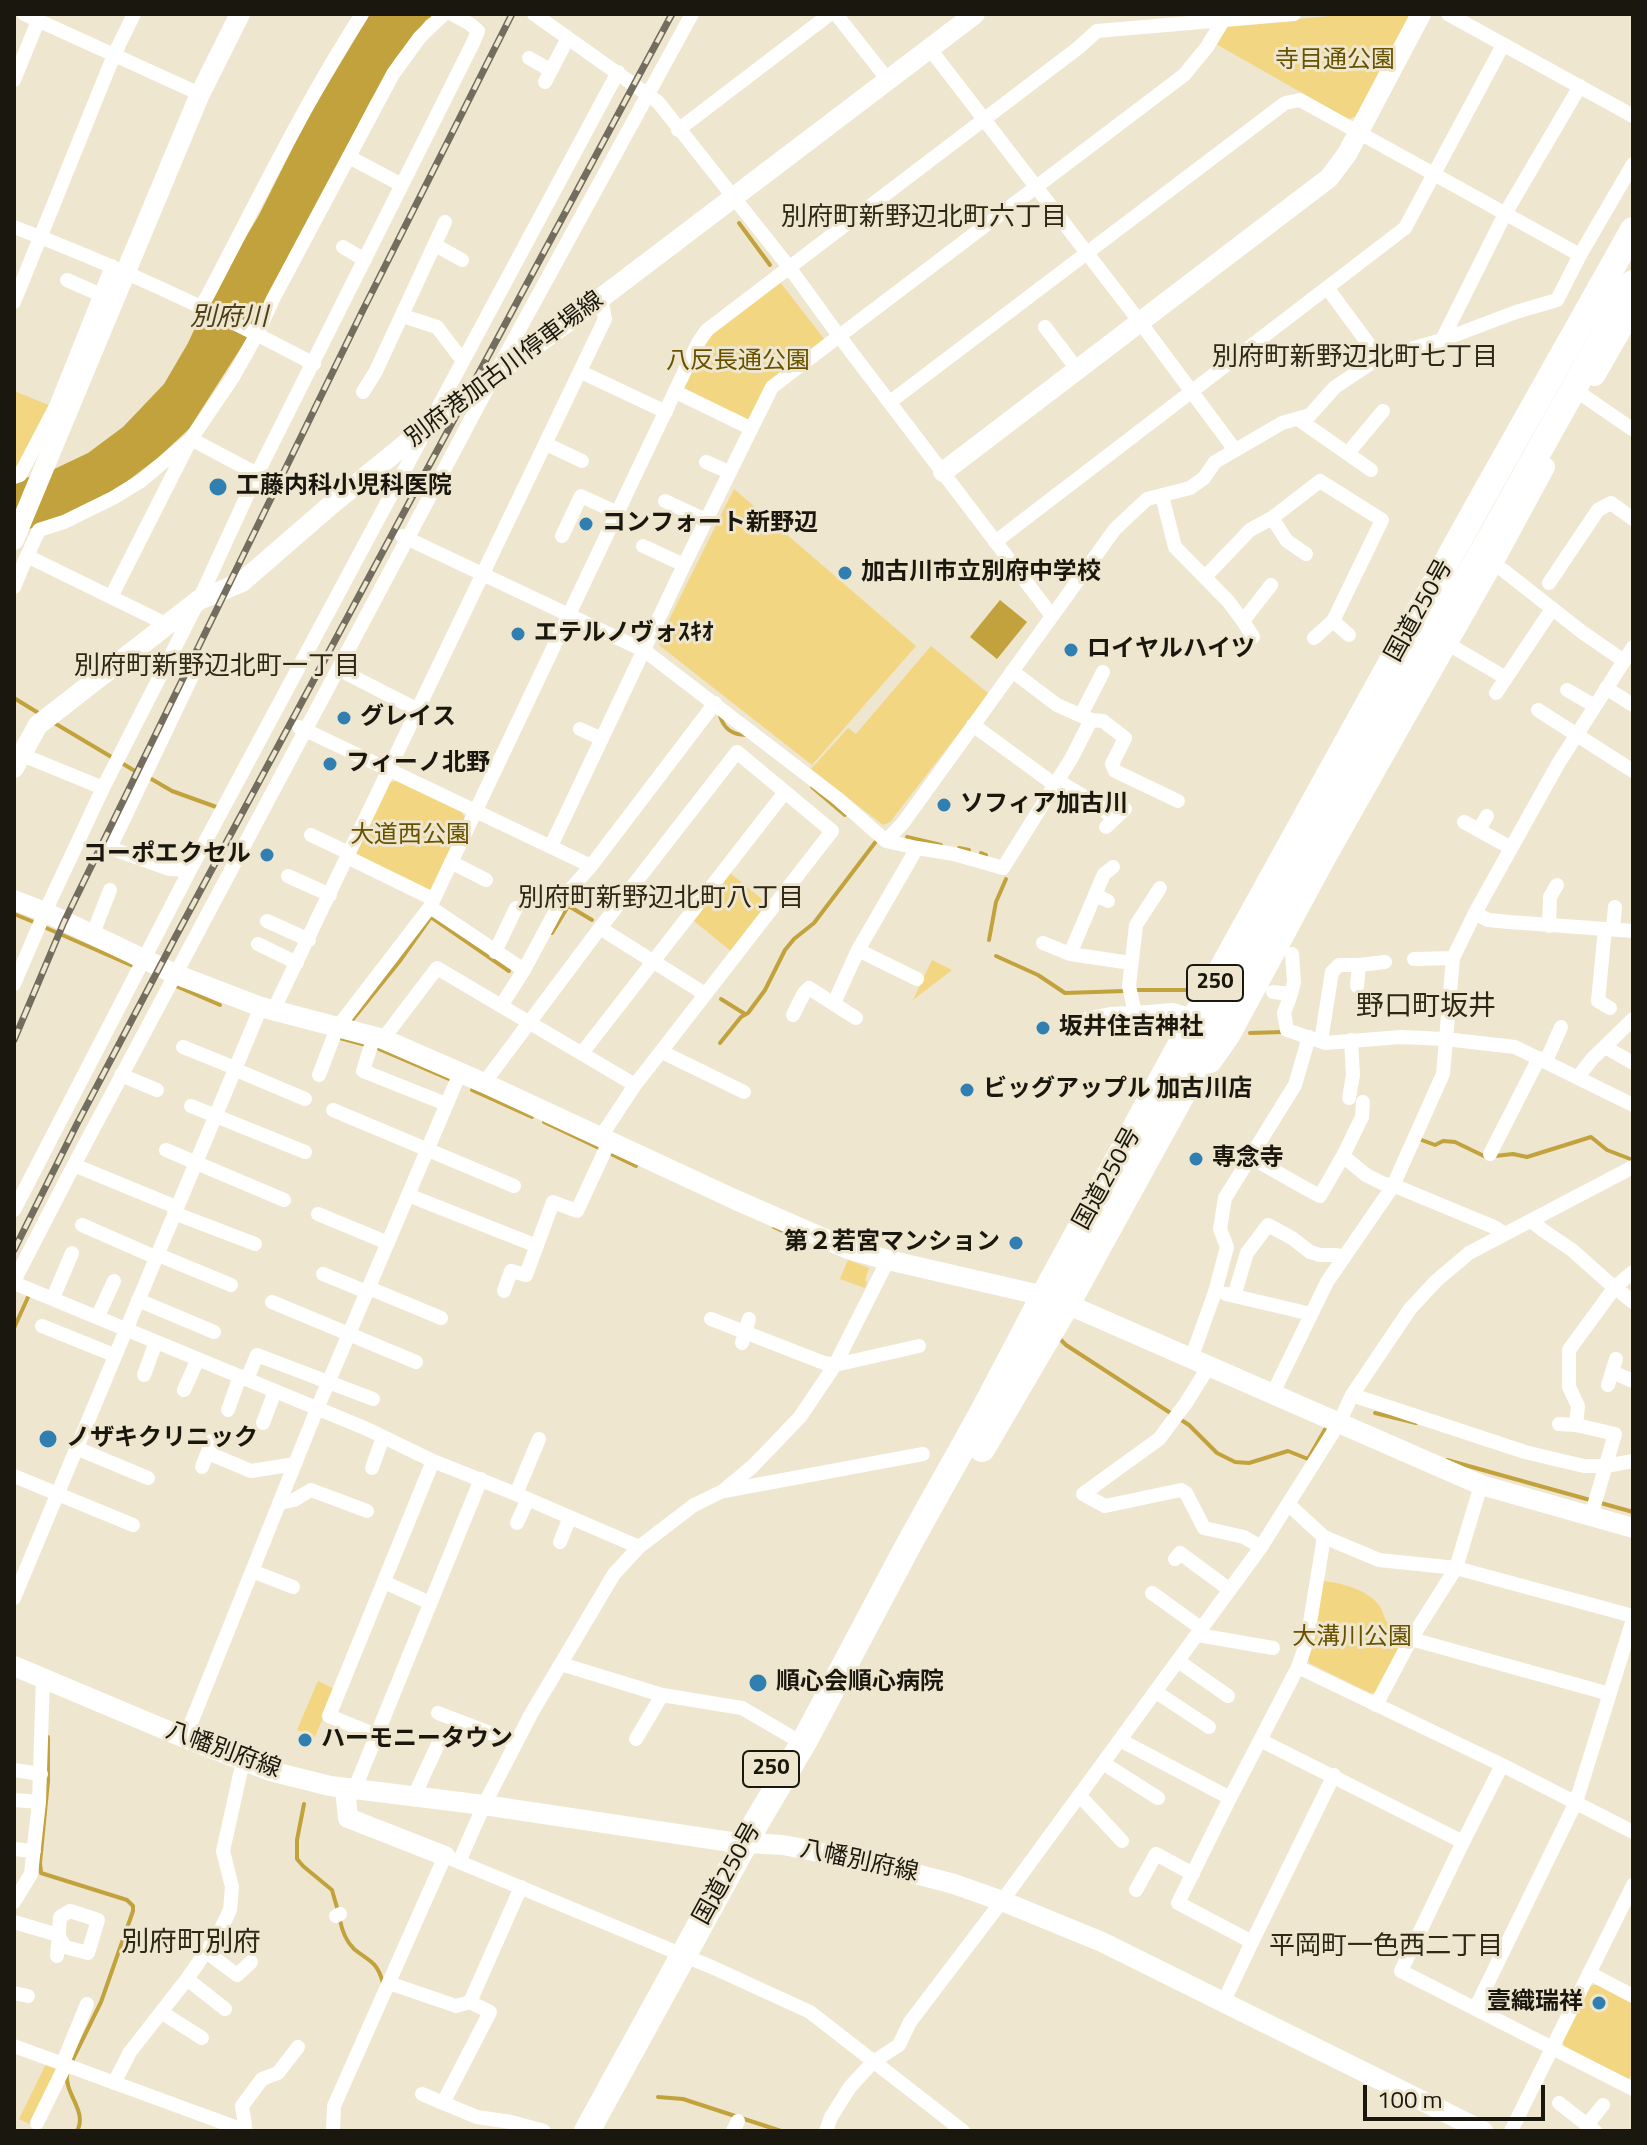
<!DOCTYPE html>
<html>
<head>
<meta charset="utf-8">
<style>
	body { margin:0 }
	#map { position:relative; width:1647px; height:2145px; overflow:hidden; background:#eee6ce; font-family:"Titillium Web",sans-serif }
	canvas { display:block }
	.frame { position:absolute; inset:0; border:16px solid #1a170e; pointer-events:none }
	.scale { position:absolute; left:1363px; top:2085px; width:182px; height:36px; box-sizing:border-box; border:4px solid #1a170e; border-top:0; padding-left:10px; font-size:24px; line-height:28px; white-space:nowrap; color:#1a170e; -webkit-text-stroke:6px #eee6ce; paint-order:stroke }
</style>
</head>
<body>
<div id="map">
<canvas width="1647" height="2145"></canvas>
<div class="frame"></div>
<div class="scale">100 m</div>
</div>
<script>
const ctx = document.querySelector('canvas').getContext('2d');
ctx.lineJoin = 'round';
function fill(path, color) { ctx.fillStyle = color; ctx.fill(path, 'evenodd'); }
function stroke(path, color, width, dash) { ctx.strokeStyle = color; ctx.lineWidth = width; ctx.lineCap = dash ? 'butt' : 'round'; ctx.setLineDash(dash || []); ctx.stroke(path); }
function drawText(font, color, halo, rows, align = 'center') {
  ctx.font = font + ' "Titillium Web","Noto Sans JP",sans-serif'; ctx.lineWidth = 6; ctx.setLineDash([]); ctx.textBaseline = 'middle'; ctx.strokeStyle = halo; ctx.fillStyle = color; for (const [text, x, y, turn = 0] of rows) {
    ctx.save(); ctx.translate(x, y); ctx.rotate((+turn || 0) * Math.PI / 180); ctx.textAlign = isNaN(turn) ? turn : align; if (halo) ctx.strokeText(text, 0, 0); ctx.fillText(text, 0, 0); ctx.restore();
  }
}
fill(new Path2D(`
	M1350 14H1408L1411 19 1357 116 1348 119 1216 44 1228 26Z
	M780 282 825 340 750 420 744 421 685 393 684 388 710 335Z
	M14 391 51 406 14 470Z
	M734 489 916 646 812 765 660 646 658 642Z
	M931 646 989 694 890 822 883 825 811 769 848 728 856 734Z
	M398 780 461 810 465 818 431 890 425 892 355 853 388 783Z
	M730 873 768 904 732 952 694 921Z
	M932 960 952 970 913 1000Z
	M848 1260 869 1268 865 1280 867 1282 865 1288 840 1279Z
	M1323 1581C1342 1583 1370 1590 1381 1608 1383 1612 1384 1617 1386 1621L1408 1631 1377 1692 1370 1693 1309 1663 1307 1654Z
	M318 1681 335 1689 315 1737 297 1730Z
	M1598 1984 1633 2001V2072L1628 2081 1565 2049 1562 2040 1590 1986Z
	M46 2064 57 2067 33 2126 19 2119Z`), '#f2d682');
fill(new Path2D(`
	M370 14H435L426 20 395 59 370 102 253 329 189 429 159 457 117 489 71 515 14 534V481L48 472 88 453 123 427 164 384 188 343 206 304 259 215 307 119Z
	M1000 600 1027 622 997 659 970 637Z`), '#c2a23c');
stroke(new Path2D(`
	M739 223 770 265
	M14 698 40 714
	M720 716C724 729 732 735 746 735
	M51 721 140 774
	M148 777 172 791 219 808
	M812 787 845 815
	M907 837 941 845
	M959 848 969 850
	M981 853 986 855
	M567 905 592 920
	M14 914 36 923
	M44 927 133 966
	M552 933 576 893
	M989 940 996 902 1006 879
	M996 956 1038 975 1065 993 1125 991
	M176 986 220 1005
	M1136 990H1186
	M721 999 745 1014
	M353 1019 399 962 431 917 509 971
	M1250 1033 1283 1032
	M336 1037 366 1045
	M720 1043 741 1017 748 1013 765 990 785 950 794 939 814 923 877 840
	M379 1049 449 1079
	M472 1090 532 1117
	M544 1122 601 1149
	M1419 1139 1435 1145 1443 1141 1455 1142 1486 1157 1513 1154 1527 1157 1591 1137 1607 1150 1633 1160
	M609 1153 636 1166
	M774 1227 791 1235
	M14 1328 29 1295
	M1059 1338 1066 1345 1189 1425 1217 1453 1235 1462 1249 1463 1288 1451 1308 1459 1327 1426
	M1375 1413 1416 1423
	M1447 1460 1633 1512
	M48 1737V1781L40 1863 41 1873 127 1900 133 1906V1911L101 2002 70 2065
	M304 1804 297 1840V1859L303 1866 332 1890 338 1911
	M340 1920C342 1931 346 1941 354 1949 370 1962 377 1961 383 1983
	M67 2073C64 2094 88 2111 77 2131
	M658 2097 683 2099 781 2131`), '#c2a23c', 4);
stroke(new Path2D(`
	M24 14 200 94
	M534 14 658 102 789 267 839 336 1052 616
	M836 14 888 80
	M1448 14 1633 116
	M930 49 1140 322 1235 450
	M529 58 550 70
	M14 80 38 21
	M545 82 568 38
	M678 130 830 14
	M349 157 402 185
	M14 227C117 266 216 312 314 364
	M435 245 462 260
	M343 247 365 260
	M67 280 101 295
	M1328 289 1379 358
	M14 302 114 55 134 14
	M202 306C254 208 302 107 362 14
	M403 316 437 327 463 361
	M1045 327 1077 369
	M1442 340 1505 214 1580 86
	M581 372 666 412
	M363 392 376 371 445 222
	M676 392 750 428
	M1584 396 1632 429
	M890 402 1285 103 1300 100 1580 255
	M1298 419 1371 470
	M546 444 582 461
	M1348 453 1383 411
	M706 462 729 472
	M14 477 20 475 56 406 112 266
	M1162 496 1175 547 1228 601 1243 621 1271 585
	M665 501 706 520
	M1272 518 1287 541 1306 554
	M402 536 645 651 837 798 886 841 917 848 954 854 1003 868 1071 759 1091 720 1057 705 1012 671
	M562 536 581 496 618 513
	M995 542 1405 228 1503 45
	M643 546 684 565
	M27 556 39 530 64 522 113 498 141 481 191 439 233 377 257 334 273 299 393 74 420 37 444 14
	M1503 570 1582 632 1624 661
	M1205 577 1250 530 1272 518 1320 481 1382 520 1333 621 1314 638
	M1549 583 1598 510 1611 503 1633 519
	M14 587 27 556 166 624
	M111 597 191 439 257 474
	M1243 621 1253 637
	M1333 621 1349 635
	M1448 644 1506 678
	M338 669 418 710
	M1606 688 1633 705
	M1567 690 1595 706
	M1496 693 1552 609
	M1538 710 1633 771
	M1081 715 1103 672
	M1091 720 1103 721 1125 738 1112 764 1115 771 1178 801
	M973 725 1055 785
	M299 727 591 866
	M580 729 602 739
	M15 752 103 788
	M1058 781 1097 804 1114 819
	M1464 822 1511 848
	M1106 827 1125 809
	M1479 830 1487 816
	M311 835 349 853
	M886 841 903 823 1115 529 1147 499 1190 488 1204 478 1215 462 1282 423 1310 415 1335 387 1379 358 1442 340 1516 312 1557 300 1580 255 1633 164
	M551 846 684 565 772 387 1184 75 1207 47 1227 14
	M347 857 433 899
	M451 862 486 880
	M190 870 169 869 110 848 194 672
	M288 876 330 895
	M1160 888 1136 925 1129 986 1135 1013 1173 1010 1196 1017
	M1095 895 1104 874 1113 867
	M430 907 524 970
	M1475 913 1488 920 1509 922 1633 931
	M267 921 309 940
	M1549 926 1550 897 1557 885
	M600 928 705 994
	M1605 929 1598 1001 1610 1008
	M1613 929 1615 907
	M92 936 110 890
	M1043 943 1070 954 1131 963
	M258 944 297 963
	M858 950 917 979
	M495 952 516 908
	M1070 954 1095 895 1108 901
	M1414 959 1453 958
	M14 984 45 912 103 788 199 600 257 474 473 43 478 31 470 24 452 14
	M1357 986 1359 965
	M1273 992 1291 994 1284 1013 1287 1030 1325 1043 1401 1037 1445 1039 1515 1047 1633 1105
	M1291 994 1294 982 1292 954
	M834 1003 858 950 917 848
	M501 1006 524 970 562 899 591 866 715 703
	M273 1011 605 319 601 298
	M793 1015 804 993 809 988 856 1018
	M1086 1019 1110 1014 1135 1013
	M374 1036 363 1071 446 1104
	M383 1039 437 968 635 1085
	M1321 1041 1332 972 1339 965H1359L1385 962
	M183 1047 235 1068
	M1605 1047 1633 1063
	M662 1052 744 1092
	M582 1053 785 792
	M1546 1061 1561 1027
	M234 1069 305 1099
	M121 1075 157 1090
	M319 1075 337 1028 430 907 698 343 707 330 1078 48 1097 31 1294 14
	M1578 1077 1592 1059 1633 1019
	M484 1083 600 928 737 752 832 831 635 1085 600 1138
	M1349 1098 1353 1075 1351 1040
	M191 1106 305 1152
	M333 1110 514 1186
	M166 1150 284 1200
	M1490 1154 1539 1058
	M1343 1156 1362 1117 1363 1102
	M1251 1158C1275 1170 1296 1184 1320 1196L1343 1156 1366 1175 1382 1183 1400 1188 1494 1227 1505 1234
	M74 1165 176 1207
	M408 1195 537 1246
	M14 1210 190 870 618 72
	M174 1213 255 1244
	M318 1214 388 1243
	M1531 1221 1544 1231 1572 1250 1608 1282 1633 1302
	M82 1225 155 1257
	M156 1254 231 1285
	M323 1274 367 1292
	M14 1281 74 1165 495 374 692 14
	M14 1283 367 1429 433 1461 516 1494 639 1547
	M369 1288 441 1318
	M504 1291 511 1271 526 1275 553 1202 577 1211 609 1142
	M1226 1294 1311 1314
	M1234 1296 1247 1253 1268 1225 1292 1238 1310 1252 1320 1255H1337L1344 1258
	M53 1298 72 1253
	M138 1300 214 1332
	M272 1302 416 1362
	M98 1316 114 1281
	M711 1319 824 1363 835 1365 919 1346
	M42 1326 114 1355
	M742 1343 749 1319
	M1191 1359 1215 1292 1227 1247 1220 1229 1225 1198 1295 1085 1309 1037
	M1209 1366 1186 1403 1159 1439 1083 1494 1105 1506 1181 1490 1186 1493 1204 1528 1244 1537 1261 1547
	M1612 1372 1633 1381
	M144 1375 156 1342
	M247 1379 257 1355 373 1399
	M1608 1385 1616 1359
	M184 1390 198 1359
	M1273 1393 1327 1282 1393 1186 1443 1074 1453 958 1475 913 1558 764 1633 647
	M1352 1395 1525 1452 1554 1459 1584 1466H1606L1633 1461
	M228 1410 240 1376
	M263 1423 275 1391
	M1559 1424 1576 1425
	M76 1448 148 1478
	M208 1453 251 1471 295 1464
	M202 1467 212 1441
	M372 1468 383 1437
	M14 1476 133 1525
	M724 1491 923 1454
	M516 1494 539 1439
	M279 1503 294 1500 311 1490 367 1511
	M1288 1504 1324 1537 1379 1560 1456 1568 1633 1616
	M1591 1516 1615 1434 1576 1425 1578 1406 1569 1387V1350L1615 1287 1633 1272
	M517 1523 528 1499
	M560 1542 570 1517
	M1175 1559 1180 1553 1230 1590
	M252 1571 293 1587
	M384 1582 430 1603
	M1152 1593 1202 1629
	M14 1598 261 1007
	M1198 1635 1273 1648
	M1411 1639 1610 1694
	M1178 1661 1228 1696
	M561 1664 662 1695 742 1708 790 1736
	M1298 1667 1502 1765 1633 1832
	M1156 1692 1209 1727
	M1376 1705 1411 1639 1456 1568 1481 1485
	M438 1713 516 1743
	M376 1735 329 1716 433 1461
	M185 1738 317 1409 460 1073
	M636 1739 662 1695
	M1120 1740 1230 1798
	M1260 1740 1463 1842
	M1103 1763 1158 1798
	M1502 1765 1463 1842 1401 1971 1633 2089
	M14 1770 41 1774
	M355 1788 481 1479
	M1079 1795 1122 1841
	M414 1796 440 1740
	M14 1800 39 1802
	M14 1849 34 1851
	M459 1862 484 1805 531 1714 614 1574 639 1547 694 1505 723 1491 753 1466 800 1417 835 1365 888 1260
	M1136 1890 1156 1854 1193 1874
	M14 1902 31 1874 39 1802 43 1678
	M336 1916 340 1914
	M14 1922 58 1935 65 1947 88 1953 98 1920 70 1911 60 1917 57 1956
	M1252 1942 1334 1775
	M205 1951 237 1975 251 1962
	M1589 1973 1633 1996
	M187 1979 225 2009
	M389 1983 456 2006 470 2002 490 2012 443 2103 477 2117 511 2122 544 2131
	M14 1993 28 1996
	M470 2002 521 1887
	M1223 2003 1252 1942 1178 1903 1230 1798 1298 1667 1307 1641 1324 1537
	M1475 2009 1576 1802 1633 1619
	M161 2012 202 2038
	M14 2046 246 2131
	M62 2065 87 2004
	M114 2083 130 2052 187 1979 219 1933 230 1910 232 1887 223 1851 243 1761
	M422 2094 443 2103
	M1559 2103 1595 2131
	M37 2123 65 2066
	M1587 2125 1603 2105
	M243 2130 245 2125 242 2106 262 2079 278 2073 298 2047
	M333 2131 334 2106 445 1856 714 1968 810 2012 963 2131
	M733 2131 738 2121
	M826 2131 831 2117 850 2087 873 2062 899 2045 910 2022 1002 1901 1261 1547 1339 1423 1352 1395 1410 1309 1436 1281 1469 1253 1633 1167
	M1511 2131 1633 1885`), '#fff', 14);
stroke(new Path2D(`
	M1595 376 1633 310
	M943 472 1329 178 1347 154 1421 14
	M14 540 200 94 240 14
	M14 768 38 725 199 600 242 582 332 504 430 424 488 379 601 298 975 14
	M14 900 45 912 175 974 261 1007 383 1039 484 1083 736 1200 848 1249 888 1260 1053 1298 1481 1485 1633 1528
	M1211 1063 1230 1036 1326 858 1493 563 1545 467
	M14 1666 185 1738 270 1771 330 1786 484 1805 731 1842 783 1845 870 1862 954 1884 1002 1901 1102 1942 1483 2131
	M345 1789 348 1818 445 1856`), '#fff', 20);
stroke(new Path2D(`
	M982 1449 1067 1304 1377 740 1633 283
	M587 2131 756 1823 805 1740 910 1542 981 1415 1044 1295 1224 965 1476 509 1633 230`), '#fff', 26);
const rail = new Path2D(`
	M14 1040 64 922 362 312 512 14
	M14 1250 77 1124 176 936 672 14`);
stroke(rail, '#726d5e', 7);
stroke(rail, '#eee6ce', 4, [12]);
for (const [x, y, r, color] of [
	[218,487,10,"#317fb1"],
	[586,524,8,"#317fb1"],
	[845,573,8,"#317fb1"],
	[518,634,8,"#317fb1"],
	[1071,650,8,"#317fb1"],
	[344,718,8,"#317fb1"],
	[330,764,8,"#317fb1"],
	[944,805,8,"#317fb1"],
	[267,855,8,"#317fb1"],
	[1043,1028,8,"#317fb1"],
	[967,1090,8,"#317fb1"],
	[1196,1159,8,"#317fb1"],
	[1016,1243,8,"#317fb1"],
	[48,1439,10,"#317fb1"],
	[758,1683,10,"#317fb1"],
	[305,1740,8,"#317fb1"],
	[1599,2003,8,"#317fb1"]
]) { const dot = new Path2D(); dot.arc(x, y, r, 0, 2 * Math.PI); ctx.fillStyle = color; ctx.fill(dot); stroke(dot, '#eee6ce', 3); }
for (const [x, y, w] of [
	[1215,983,56],
	[771,1769,56]
]) { const box = new Path2D(); box.roundRect(x - w / 2, y - 18, w, 36, 6); ctx.fillStyle = '#eee6ce'; ctx.fill(box); stroke(box, '#1a170e', 2); }
drawText('bold 22px', '#1a170e', null, [
	["250",1215,983],
	["250",771,1769]
]);
drawText('24px', '#675200', '#eee6ce', [
	["寺目通公園",1335,61],
	["八反長通公園",738,362],
	["大道西公園",410,836],
	["大溝川公園",1352,1638]
]);
drawText('24px', '#1a170e', '#eee6ce', [
	["別府港加古川停車場線",505,370,-37],
	["国道250号",1420,611,-61],
	["国道250号",1108,1179,-61],
	["八幡別府線",223,1751,20],
	["八幡別府線",859,1862,12],
	["国道250号",728,1874,-61]
]);
drawText('bold 24px', '#1a170e', '#eee6ce', [
	["工藤内科小児科医院",236,487],
	["コンフォート新野辺",602,524],
	["加古川市立別府中学校",861,573],
	["エテルノヴォｽｷｵ",534,634],
	["ロイヤルハイツ",1087,650],
	["グレイス",360,718],
	["フィーノ北野",346,764],
	["ソフィア加古川",960,805],
	["コーポエクセル",251,855,"right"],
	["坂井住吉神社",1059,1028],
	["ビッグアップル 加古川店",983,1090],
	["専念寺",1212,1159],
	["第２若宮マンション",1000,1243,"right"],
	["ノザキクリニック",66,1439],
	["順心会順心病院",776,1683],
	["ハーモニータウン",321,1740],
	["壹織瑞祥",1583,2003,"right"]
], 'left');
drawText('26px', '#2f2816', '#eee6ce', [
	["別府町新野辺北町六丁目",924,219],
	["別府町新野辺北町七丁目",1355,359],
	["別府町新野辺北町一丁目",217,668],
	["別府町新野辺北町八丁目",661,900],
	["平岡町一色西二丁目",1386,1948]
]);
drawText('italic 26px', '#4c3f15', '#eee6ce', [
	["別府川",229,319]
]);
drawText('28px', '#2f2816', '#eee6ce', [
	["野口町坂井",1426,1008],
	["別府町別府",191,1944]
]);
</script>
</body>
</html>
